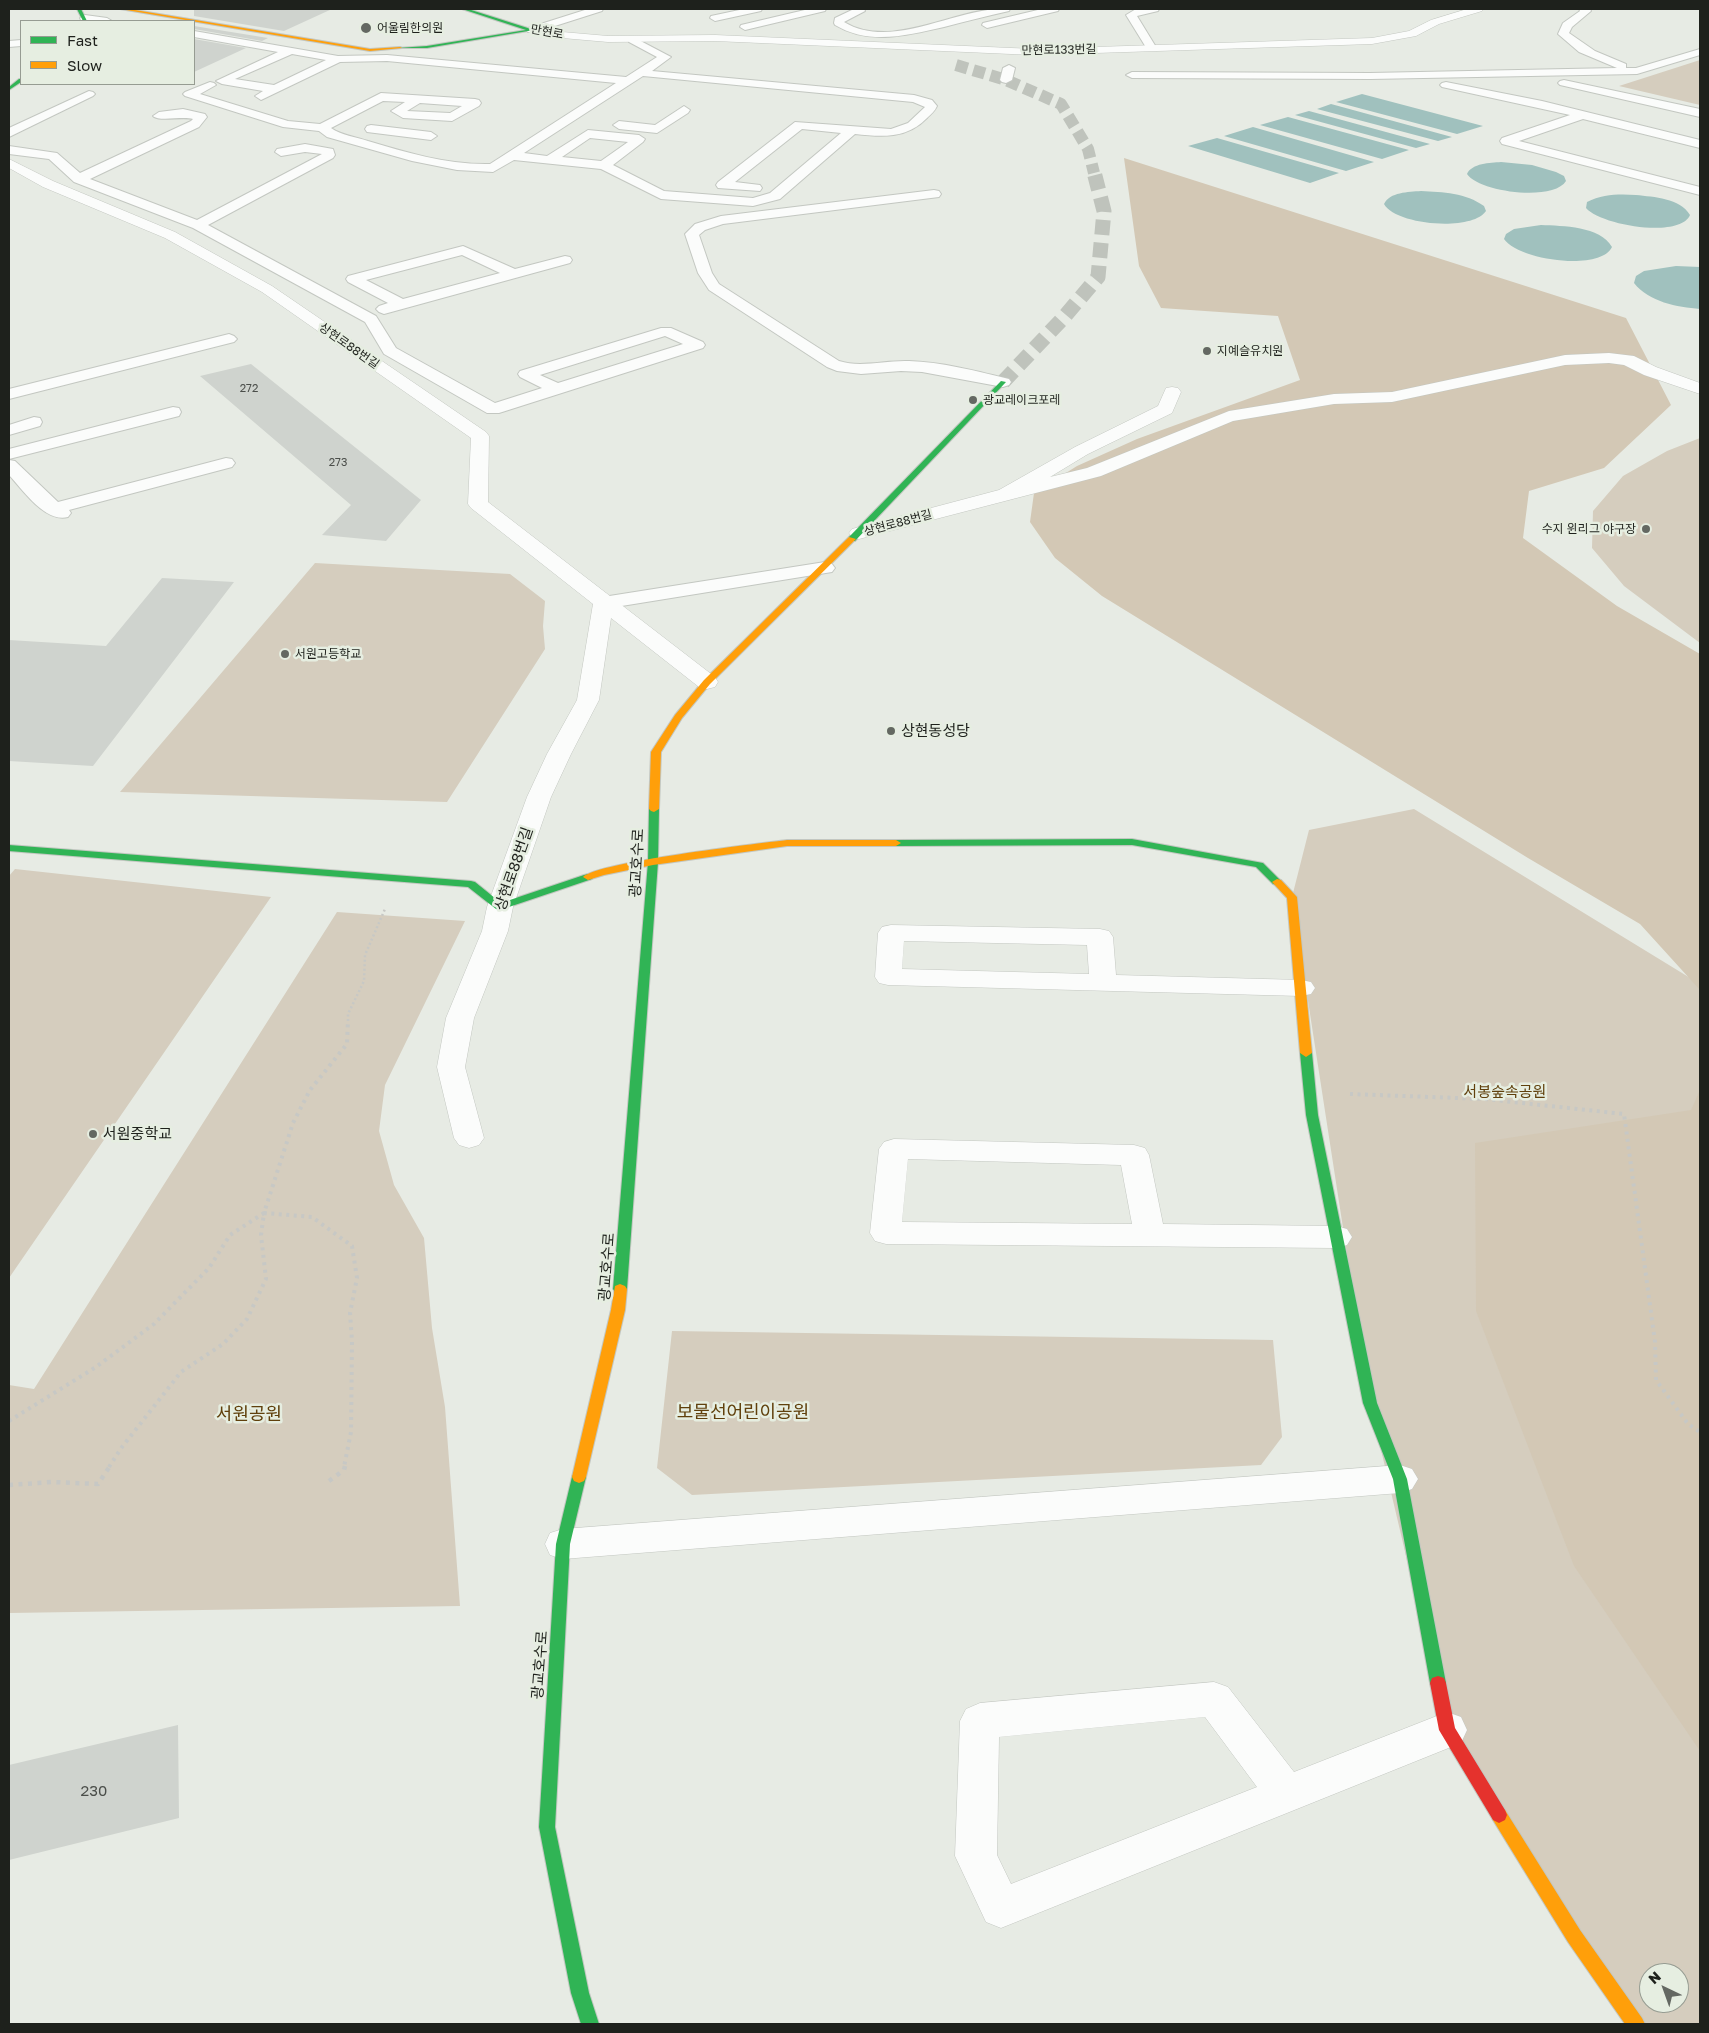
<!DOCTYPE html>
<html>
<head>
<meta charset="utf-8">
<style>
	body { margin:0 }
	#map { position:relative; width:1709px; height:2033px; overflow:hidden; background:#e7ebe4; font-family:"Golos Text",sans-serif }
	canvas { display:block }
	.frame { position:absolute; inset:0; border:10px solid #1e211c; pointer-events:none }
	.legend { position:absolute; left:20px; top:20px; width:175px; height:65px; box-sizing:border-box; background:#e6eee1; border:1px solid #969c92; margin:0; padding:6px 9px; list-style:none; font-size:15px; color:#1e211c }
	.legend li { display:flex; align-items:center; gap:10px; height:25px }
	.legend b { width:25px; border:1px solid #969c92 }
	.north { position:absolute; left:1639px; top:1963px; width:50px; height:50px; box-sizing:border-box; background:#e6eee1; border:1px solid #969c92; border-radius:50%; rotate:318deg; font-size:14px; font-weight:700; line-height:20px; text-align:center; color:#1e211c }
	.north::after { content:''; display:block; margin:auto; width:18px; height:22px; background:#646862; clip-path:polygon(50% 0,100% 100%,50% 72%,0 100%) }
</style>
</head>
<body>
<div id="map">
<canvas width="1709" height="2033"></canvas>
<div class="frame"></div>
<ul class="legend">
<li><b style="height:6px;background:#30b455"></b>Fast</li>
<li><b style="height:6px;background:#ff9f0a"></b>Slow</li>
</ul>
<div class="north">N</div>
</div>
<script>
const ctx = document.querySelector('canvas').getContext('2d');
ctx.lineJoin = 'round';
function fill(path, color) { ctx.fillStyle = color; ctx.fill(path, 'evenodd'); }
function stroke(path, color, width, dash) { ctx.strokeStyle = color; ctx.lineWidth = width; ctx.lineCap = dash ? 'butt' : 'round'; ctx.setLineDash(dash || []); ctx.stroke(path); }
function drawText(font, color, halo, rows, align = 'center') {
  ctx.font = font + ' "Golos Text","Noto Sans KR",sans-serif'; ctx.lineWidth = 5; ctx.setLineDash([]); ctx.textBaseline = 'middle'; ctx.strokeStyle = halo; ctx.fillStyle = color; for (const [text, x, y, turn = 0] of rows) {
    ctx.save(); ctx.translate(x, y); ctx.rotate((+turn || 0) * Math.PI / 180); ctx.textAlign = isNaN(turn) ? turn : align; if (halo) ctx.strokeText(text, 0, 0); ctx.fillText(text, 0, 0); ctx.restore();
  }
}
fill(new Path2D(`
	M1700 60V105L1619 86Z
	M1700 438V643L1624 586 1592 548 1593 511 1623 476 1667 451Z
	M315 563 510 574 545 601 543 626 545 649 447 802 120 792Z
	M1414 809 1700 984V2024H1636L1574 1936 1447 1730 1370 1403 1292 897 1309 830ZM1649 1973H1679V2003H1649Z
	M15 869 271 897 9 1278V876Z
	M337 912 465 921 385 1085 379 1131 394 1185 424 1238 432 1328 445 1407 460 1606 9 1613V1385L34 1389Z
	M672 1331 1273 1340 1282 1437 1261 1465 692 1495 657 1468Z`), '#d5cdbe');
fill(new Path2D(`
	M1124 158 1626 318 1671 405 1604 468 1529 491 1523 538 1617 606 1700 654V990L1640 924 1528 858 1102 596 1055 558 1030 522 1034 493 1077 466 1137 439 1300 380 1278 316 1161 308 1139 266Z
	M1700 1090V1751L1574 1566 1476 1311 1475 1143 1691 1110Z`), '#d3c8b5');
fill(new Path2D(`
	M1362 94 1483 126 1457 134 1336 102Z
	M1331 104 1452 137 1438 141 1317 109Z
	M1309 111 1430 144 1416 148 1295 115Z
	M1288 117 1409 150 1382 159 1260 125Z
	M1253 127 1374 162 1346 171 1224 136Z
	M1217 138 1339 173 1310 183 1188 146Z
	M1501 162 1532 165 1556 172 1564 176 1566 181C1553 202 1479 192 1467 174 1472 163 1490 163 1501 162Z
	M1421 191C1443 192 1466 193 1484 206L1486 211C1472 232 1395 225 1384 204 1390 192 1408 192 1421 191Z
	M1636 195C1654 197 1680 198 1690 215 1680 239 1600 225 1586 208L1587 202C1603 194 1619 194 1636 195Z
	M1541 225C1563 226 1600 226 1612 247 1600 272 1518 260 1504 239L1506 234 1514 229Z
	M1676 266 1700 267V309C1677 307 1649 302 1634 283L1636 276 1644 271Z`), '#a0c1be');
fill(new Path2D(`
	M194 9H332L284 31 194 16Z
	M194 26 268 38 262 41 194 29Z
	M194 39 246 48 194 72Z
	M251 364 421 500 386 541 322 535 351 505 200 376Z
	M162 578 234 582 93 766 9 761V640L106 646Z
	M178 1725 179 1818 9 1860V1765Z`), '#cfd3ce');
stroke(new Path2D(`
	M956 65 1006 80 1061 104 1088 149 1094 173`), '#bfc3bc', 12, [12, 6]);
stroke(new Path2D(`
	M1003 382 1065 316 1098 277 1104 211 1094 172`), '#bfc3bc', 15, [15, 8]);
const lane = new Path2D(`
	M588 9H603L602 11 536 32H528L527 30 528 28Z
	M744 9H762L761 11 715 21 710 18 711 16Z
	M809 9H826L825 11 745 30 740 27 741 25Z
	M854 9H864L865 11 844 22C894 52 958 5 1010 9L1009 11C987 16 966 21 944 27 908 35 870 46 835 25L834 23 835 18Z
	M1042 9H1059L1058 11 987 28 982 25 983 23Z
	M1136 9H1159L1158 11 1137 16 1156 47 1155 49H1147L1126 15Z
	M1579 9H1590L1591 11 1572 27 1569 33 1595 51 1626 64V68H1636L1700 49V55L1637 74 1370 79 1132 78 1126 75 1132 72 1370 73 1617 68 1579 52 1558 34 1563 23 1580 11Z
	M85 15 107 18 112 21 81 20 80 18Z
	M194 31 338 56 387 55 626 77 657 57 629 42 628 40 633 37 671 57 652 71 914 95 932 100 937 106C935 111 931 114 927 118 907 139 882 137 855 134L780 199 753 206 661 199 601 169 514 160 493 172 457 170 412 161 327 137 319 131 283 127 185 96 183 94 185 92 210 82 214 83 216 85 200 94 288 121 320 124 381 93 475 99 479 100 481 103 479 106 452 121 403 118 391 111 405 102 383 101 331 128C341 135 356 137 368 141 408 153 448 165 490 164L616 83 387 61 340 62 261 100 255 96 263 91 222 84 216 81 278 52 194 37ZM292 54 326 60 274 85 235 79ZM643 76 913 102 925 107 908 123 891 129 795 122 718 182 716 185 718 188 760 191 762 188 760 185 735 182 802 129 841 133 770 193 753 198 664 191 613 165 643 142 645 139 639 135 588 130 547 156 524 153ZM420 103 462 106 450 113 407 111ZM590 138 628 142 601 161 562 157Z
	M21 40V46L9 47V41Z
	M1009 65 1015 68 1012 80 1006 83 1002 82 1000 80 1003 68Z
	M1564 80 1700 109V117L1560 85 1558 83 1560 81Z
	M1446 82 1542 101 1700 140V148L1583 119 1519 141 1700 187V195L1502 144 1500 141 1502 138 1570 115 1442 87 1440 85 1442 83Z
	M89 91 93 92 95 94 93 96 9 137V128Z
	M684 106 690 110 688 113 657 133 619 129 613 125 619 121 655 125Z
	M183 109 205 114 207 117 199 127 90 179 197 220 322 154 305 152 281 156 275 152 277 149 305 144 333 149 335 155 333 158 208 225 376 316 396 348 495 403 542 388 520 377 518 374 520 371 661 328H671L703 342 705 345 703 348 499 413H487L384 354 365 322 193 228 74 182 49 159 9 154V146L57 153 80 173 191 121 193 119C182 116 159 122 153 116L159 112ZM665 336 683 344 558 383 540 375Z
	M371 125 431 132 437 136 431 140 367 132 365 129 367 126Z
	M934 190 939 191 941 194 939 197 723 224 705 230 699 235 712 273 719 284 839 361C861 368 885 360 909 361 941 362 977 371 1009 379L1011 382 1009 385 1003 387 922 372 901 371 861 374 837 371 827 367 709 290 698 273 685 234 695 224 721 216Z
	M463 246 515 269 565 256 570 257 572 260 570 263 384 314 379 312 376 309 379 306 388 303 348 282 346 279 348 276ZM462 255 500 273 403 299 366 280Z
	M229 334 234 336 237 339 234 342 9 399V389Z
	M173 407 179 408 181 412 179 416 9 459V449Z
	M34 417 40 418 42 422 40 426 9 435V425Z
	M226 458 232 459 235 463 232 467 69 510 71 513 68 517C45 523 23 490 9 475V460L15 461 58 502Z
	M825 562 832 564 835 568 832 572 603 609 596 607 593 603 596 599 603 597Z`);
const street = new Path2D(`
	M1467 9H1483L1482 11 1439 24 1416 36 1372 44 1034 55 715 41 608 42 551 37 528 32 526 30 532 27 551 31 608 36 715 35 1034 49 1372 38 1409 31 1431 20Z
	M9 159 53 181 175 232 272 286 486 432 489 436 488 502 715 677 718 682 715 687 707 689 699 687 611 618 599 700 571 754 551 797 513 907 508 931 474 1018 465 1067 484 1138 479 1145 469 1148 459 1145 454 1138 437 1067 446 1018 482 931 487 907 527 797 547 754 577 700 593 604 471 508 468 504 471 438 262 292 165 238 43 187 9 168Z
	M1609 353 1634 356 1656 367 1700 383V394L1644 375 1624 365 1609 363 1565 365 1392 402 1334 404 1233 421 1101 476 859 539 852 537 849 533 852 529 999 490 1075 447 1158 406 1166 388 1172 387 1178 388 1181 392 1172 413 1088 454 1050 477 1087 468 1229 411 1334 394 1392 392 1565 355Z
	M891 925 1100 929 1109 931 1113 937 1116 975 1301 980 1311 982 1315 988 1311 994 1301 996 888 985 879 983 875 977 878 933 882 927ZM904 941 1087 945 1089 974 902 969Z
	M894 1139 1134 1145 1145 1148 1149 1155 1163 1224 1336 1226 1347 1229 1352 1237 1347 1245 1336 1248 886 1244 875 1241 870 1233 879 1149 884 1142ZM908 1159 1121 1165 1132 1224 902 1222Z
	M1400 1465 1412 1469 1418 1479 1412 1489 1400 1493 563 1559 550 1555 545 1544 550 1533 563 1529Z
	M1214 1682 1228 1687 1294 1772 1447 1712 1461 1717 1467 1730 1461 1743 1001 1928 986 1922 955 1856 960 1721 966 1709 980 1703ZM1205 1717 1257 1787 1011 1884 997 1855 999 1737Z`);
const fast = new Path2D(`
	M77 9H81L87 21H83Z
	M462 9H468L534 30 427 48H398L427 46 526 30Z
	M19 79H21V82L9 90V87Z
	M1001 381 1006 382 855 541H849V537Z
	M654 806 659 809 658 862 627 1289 625 1292H615L613 1289 648 862 649 809Z
	M1132 839 1263 863 1282 882 1277 885 1273 884 1256 867 1132 845 896 846 891 843 896 840Z
	M9 845 471 881 475 882 501 903 584 875 588 874 593 877 592 879 500 910 496 909 468 887 9 851Z
	M1306 1049 1312 1053 1318 1115 1377 1403 1407 1479 1446 1683 1444 1688 1438 1690 1432 1688 1430 1683 1393 1479 1363 1403 1306 1115 1300 1053Z
	M579 1471 584 1473 586 1477 570 1544 555 1827 589 1993 599 2024H581L571 1993 539 1827 556 1544 572 1477 574 1473Z`);
const slow = new Path2D(`
	M120 9H129L370 49 400 47 402 48 370 51Z
	M849 537 856 539 710 684 682 718 661 752 659 809 654 812 651 811 649 809 651 752 675 715 704 680Z
	M787 840H896L901 843 896 846H787L653 865 604 875 588 880 583 877C598 862 755 844 787 840Z
	M1277 879 1281 880 1297 897 1312 1053 1306 1057 1300 1053 1287 898 1272 882Z
	M620 1284 625 1286 627 1289 625 1310 586 1477 584 1481 579 1483 574 1481 572 1477 611 1310 615 1286Z
	M1499 1807 1505 1810 1580 1930 1642 2018 1645 2024H1625L1568 1942 1493 1820 1491 1815 1493 1810Z`);
const jam = new Path2D(`
	M1438 1676 1444 1678 1446 1683 1455 1728 1505 1810 1507 1815 1505 1820 1499 1823 1493 1820 1439 1730 1430 1683 1432 1678Z`);
stroke(lane, '#c3c7c1', 2);
stroke(street, '#c3c7c1', 1);
stroke(fast, '#c3c7c1', 2);
stroke(slow, '#c3c7c1', 2);
stroke(jam, '#c3c7c1', 2);
stroke(new Path2D(`
	M348 1021V1014L364 981 365 955 385 909`), '#c7c8c5', 2.5, [2, 2.5]);
stroke(new Path2D(`
	M1350 1094 1485 1099 1624 1114 1655 1342 1656 1380 1688 1424 1700 1432
	M9 1421 96 1367 154 1324 209 1268 230 1235 264 1213 293 1123 310 1090 347 1044 348 1020
	M109 1467 122 1447 181 1372 223 1344 247 1319 266 1279 261 1235 264 1213 312 1217 352 1246 357 1278 350 1313 352 1341 351 1432 344 1467`), '#c7c8c5', 4, [3, 4.5]);
stroke(new Path2D(`
	M329 1481 344 1470 345 1466
	M9 1485 52 1482 98 1484 110 1466`), '#c7c8c5', 4.5, [4, 5.5]);
fill(lane, '#fbfcfb');
fill(street, '#fbfcfb');
fill(fast, '#30b455');
fill(slow, '#ff9f0a');
fill(jam, '#e5322d');
for (const [x, y, r, color] of [
	[366,28,6,"#646862"],
	[1207,351,5,"#646862"],
	[973,400,5,"#646862"],
	[1646,529,5,"#646862"],
	[285,654,5,"#646862"],
	[891,731,5,"#646862"],
	[93,1134,5,"#646862"]
]) { const dot = new Path2D(); dot.arc(x, y, r, 0, 2 * Math.PI); ctx.fillStyle = color; ctx.fill(dot); stroke(dot, '#e6eee1', 2); }
drawText('11px', '#4b4e4a', null, [
	["272",249,389],
	["273",338,463]
]);
drawText('12px', '#1e211c', '#e6eee1', [
	["어울림한의원",377,28],
	["지예슬유치원",1217,351],
	["광교레이크포레",983,400],
	["수지 윈리그 야구장",1636,529,"right"],
	["서원고등학교",295,654]
], 'left');
drawText('12px', '#1e211c', '#e6eee1', [
	["만현로",547,32,10],
	["만현로133번길",1059,50,-1],
	["상현로88번길",349,346,35],
	["상현로88번길",898,523,-15]
]);
drawText('15px', '#1e211c', '#e6eee1', [
	["상현동성당",901,731],
	["서원중학교",103,1134]
], 'left');
drawText('15px', '#1e211c', '#e6eee1', [
	["광교호수로",637,863,-87],
	["상현로88번길",514,869,-71],
	["광교호수로",607,1267,-86],
	["광교호수로",540,1665,-86]
]);
drawText('15px', '#60400c', '#e6eee1', [
	["서봉숲속공원",1505,1092]
]);
drawText('15px', '#4b4e4a', null, [
	["230",94,1791]
]);
drawText('18px', '#60400c', '#e6eee1', [
	["보물선어린이공원",743,1412],
	["서원공원",249,1414]
]);
</script>
</body>
</html>
